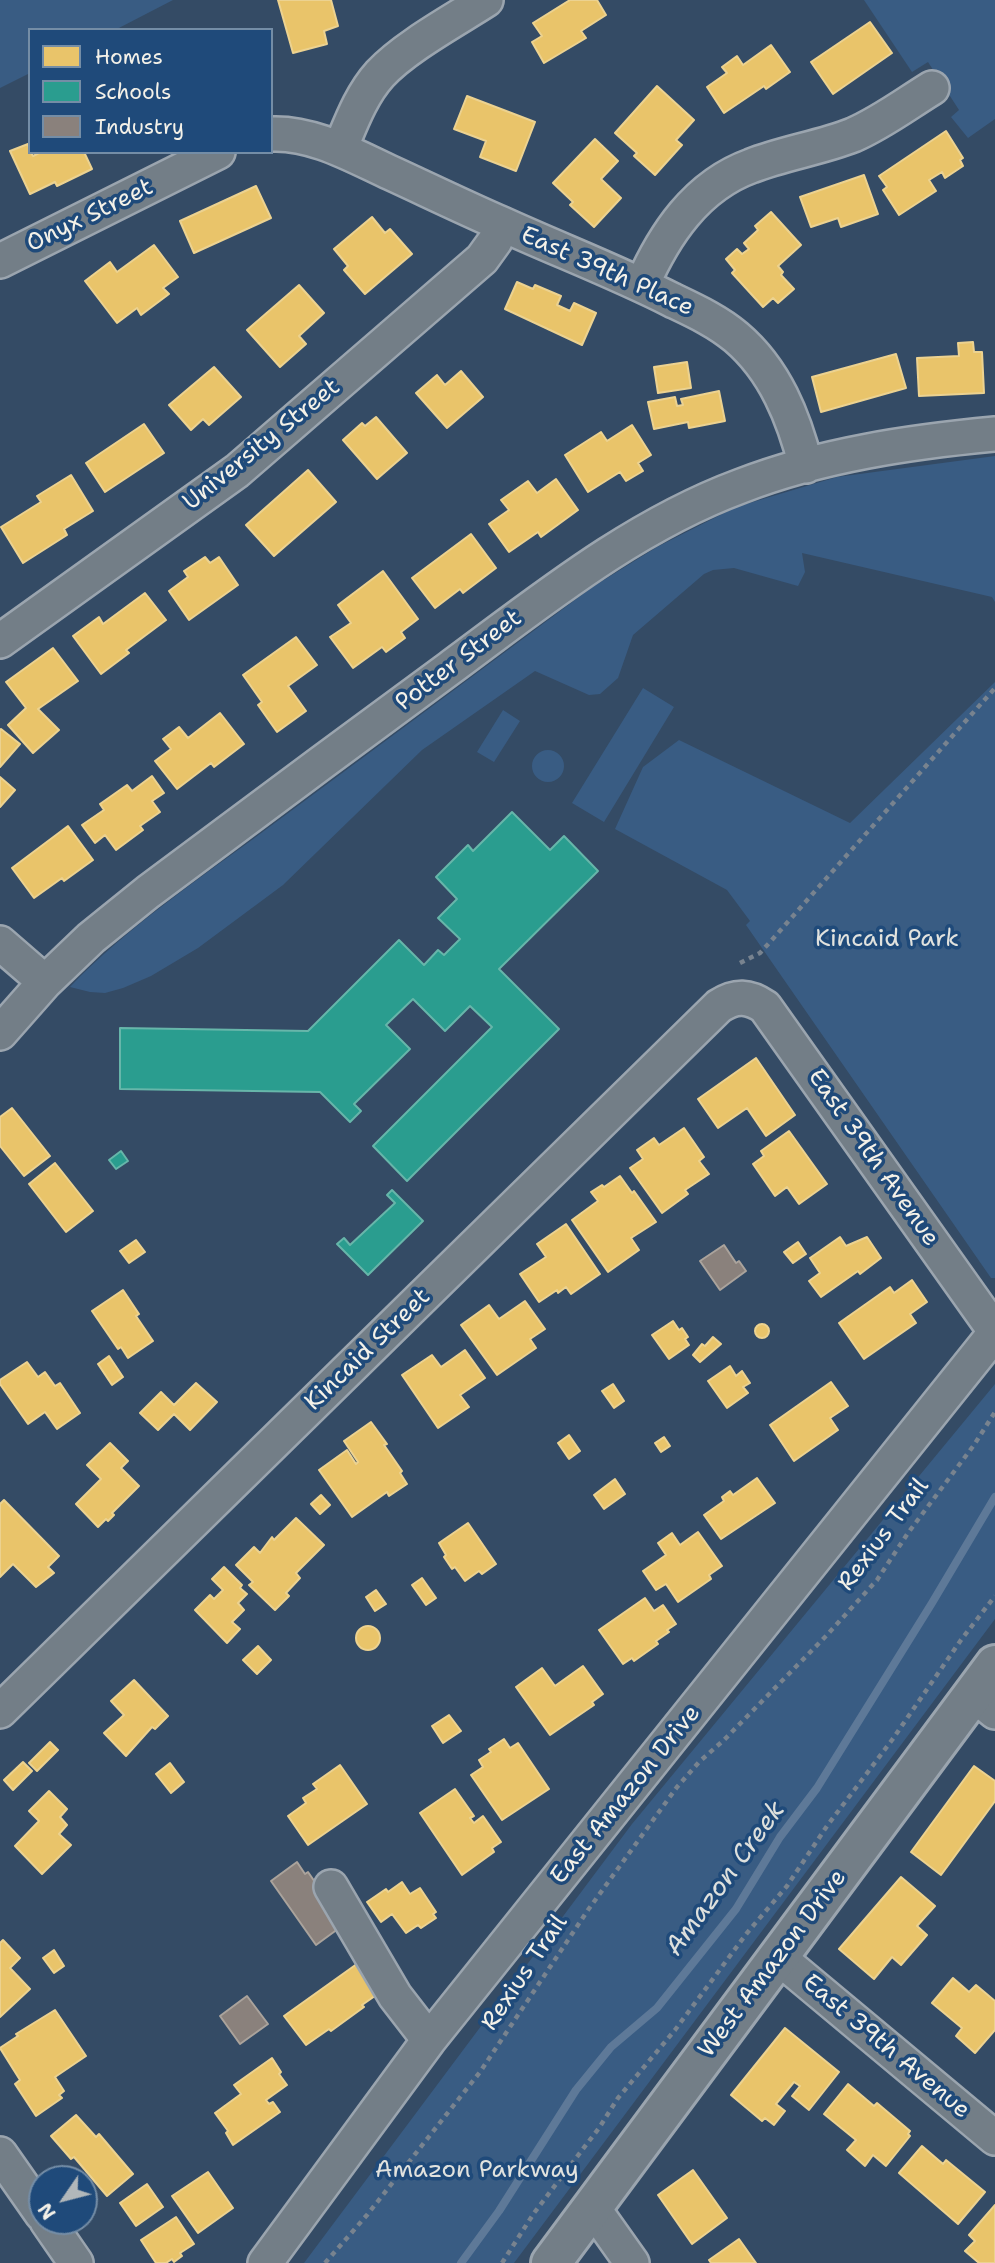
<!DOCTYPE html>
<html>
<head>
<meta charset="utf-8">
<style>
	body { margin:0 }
	#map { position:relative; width:995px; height:2263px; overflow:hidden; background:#344b65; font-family:"Shantell Sans",sans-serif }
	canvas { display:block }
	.legend { position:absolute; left:28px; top:28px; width:245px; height:126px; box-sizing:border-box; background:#1f4a7a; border:2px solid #748da6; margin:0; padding:9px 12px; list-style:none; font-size:21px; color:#f4f1e8 }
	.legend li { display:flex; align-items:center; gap:14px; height:35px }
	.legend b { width:35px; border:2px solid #748da6 }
	.north { position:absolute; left:28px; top:2165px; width:70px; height:70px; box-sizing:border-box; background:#1f4a7a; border:2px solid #748da6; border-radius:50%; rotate:235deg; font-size:19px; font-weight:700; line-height:28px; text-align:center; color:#f4f1e8 }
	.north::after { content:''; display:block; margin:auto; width:24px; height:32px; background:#b1b7ba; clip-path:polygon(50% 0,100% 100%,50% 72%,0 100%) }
</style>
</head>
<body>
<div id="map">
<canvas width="995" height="2263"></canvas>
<ul class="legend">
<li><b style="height:19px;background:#e9c46a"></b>Homes</li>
<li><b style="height:19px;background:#2a9d8f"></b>Schools</li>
<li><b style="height:19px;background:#8a817c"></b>Industry</li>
</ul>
<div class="north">N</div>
</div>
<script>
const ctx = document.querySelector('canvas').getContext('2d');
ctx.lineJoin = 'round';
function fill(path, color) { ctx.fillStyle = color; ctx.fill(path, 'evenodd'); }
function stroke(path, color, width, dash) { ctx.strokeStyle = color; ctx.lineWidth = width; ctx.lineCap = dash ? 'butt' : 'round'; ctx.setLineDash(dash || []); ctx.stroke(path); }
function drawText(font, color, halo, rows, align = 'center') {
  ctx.font = font + ' "Shantell Sans",sans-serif'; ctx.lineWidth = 7; ctx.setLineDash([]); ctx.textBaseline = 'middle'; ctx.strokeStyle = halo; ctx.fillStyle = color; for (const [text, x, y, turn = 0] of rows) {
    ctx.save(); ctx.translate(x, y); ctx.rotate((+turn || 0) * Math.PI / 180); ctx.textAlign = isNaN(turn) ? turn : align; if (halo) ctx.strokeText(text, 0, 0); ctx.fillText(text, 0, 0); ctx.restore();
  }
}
fill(new Path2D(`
	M0 0H173L115 30H30V73L0 88Z
	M864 0H995V119L968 138 951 117 959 110 928 62 912 72Z
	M995 456V602L992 597 802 553 805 572 798 586 734 568 713 570 704 574 633 635 618 678 600 694 589 695 535 671 422 750 283 885 198 948 151 976 123 988 105 993 90 992 70 987C127 927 202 877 268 828 376 748 484 668 591 588L657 547 736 507 837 477Z
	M995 682V1278H991L746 925 750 921 727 890 615 829 643 767 679 740 850 823Z
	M643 688 674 707 604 822 572 803Z
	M503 710 520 721 494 762 477 752Z
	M532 766a16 16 0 1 1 32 0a16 16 0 1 1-32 0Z
	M995 1384V1619L514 2263H304L632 1824Z`), '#395c83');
const homes = new Path2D(`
	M278 0H331L338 26 324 31 327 44 293 53Z
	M570 0H597L606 15 581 31 586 38 544 63 532 42 542 36 533 23Z
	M870 22 892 53 833 94 811 62Z
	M771 45 790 72 766 89 764 86 724 113 707 87 727 73 722 67 737 56 743 65Z
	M657 86 694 120 676 140 682 145 655 175 634 156 637 153 615 133Z
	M467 96 535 122 516 171 480 157 486 141 454 129Z
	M946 131 963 158 960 160 963 166 945 178 942 172 929 180 936 191 899 215 883 190 887 187 879 176Z
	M595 139 618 161 601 179 621 198 594 227 570 205 573 202 553 183Z
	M28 144 30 152 33 156 41 152H84L92 169 57 186 55 182 30 194 10 151Z
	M864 175 878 214 841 227 838 218 811 227 800 197Z
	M256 186 271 218 194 253 180 221Z
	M771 212 801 245 778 266 783 272 781 275 794 289 778 303 773 298 763 307 732 273 735 270 726 259 737 249 742 254 749 249 744 243 758 230 755 226Z
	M372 217 385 233 390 229 412 254 365 294 344 270 348 266 334 249Z
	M154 245 178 277 163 288 169 294 141 315 137 308 117 323 85 281 110 262 117 272Z
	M517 282 533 289 535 285 561 296 557 305 570 311 574 303 596 313 582 345 505 309Z
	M299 285 324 313 299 336 306 344 280 367 247 330Z
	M973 342 974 352H982L984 393 919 396 917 358 959 356 958 343Z
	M896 354 906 388 821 412 812 377Z
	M687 362 691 388 658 393 654 367Z
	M214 367 241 397 209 425 203 419 191 430 169 405Z
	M461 371 483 397 447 428 416 393 437 375 445 385Z
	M719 391 725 421 689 428 688 422 654 429 648 402 675 397 677 406 683 405 681 399Z
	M376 417 407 453 377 479 343 440 362 423 365 426Z
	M144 424 164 453 105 492 86 463Z
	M632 425 651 455 638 463 643 471 626 481 620 472 588 492 565 455 601 432 607 441Z
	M308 470 336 502 274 556 246 525Z
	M71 475 93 511 64 529 67 535 23 563 1 527 41 502 37 496Z
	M556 479 578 510 541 537 538 532 509 552 489 524 509 510 501 500 528 481 537 493Z
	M471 534 496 568 463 593 460 589 435 608 412 578Z
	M205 557 210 563 219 557 238 585 189 620 169 591 188 577 184 571Z
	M383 571 418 619 401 632 405 638 386 652 382 647 353 668 330 637 351 623 338 605Z
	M145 593 166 620 126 650 129 653 101 674 73 636 99 617 103 624Z
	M296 637 317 665 288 686 306 711 277 732 258 705 262 702 243 675Z
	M53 648 78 681 38 709 59 730 33 753 8 725 26 708 6 682Z
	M220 713 244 744 214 767 211 763 177 789 155 761 171 749 163 739 179 727 188 738Z
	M1 729 20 744 0 767V730Z
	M152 776 164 793 152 801 160 812 140 826 143 830 116 850 105 835 95 843 82 825 104 810 100 804 127 785 132 791Z
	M0 777 15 790 0 807Z
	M68 826 93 860 64 881 62 878 34 898 12 868Z
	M756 1058 795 1115 766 1136 747 1108 718 1128 698 1099Z
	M12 1108 50 1156 24 1176 0 1146V1117Z
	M684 1128 704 1157 699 1161 709 1174 685 1190 688 1194 662 1213 630 1168 643 1159 637 1150 654 1138 659 1145Z
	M789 1131 827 1184 799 1204 787 1187 775 1196 753 1164 764 1156 761 1151Z
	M55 1163 93 1211 66 1232 29 1184Z
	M620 1176 632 1193 634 1191 656 1222 631 1238 639 1250 608 1272 572 1220 598 1201 591 1192 602 1185 604 1187Z
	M566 1224 600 1274 571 1294 566 1287 558 1293 557 1290 539 1302 520 1274 546 1257 537 1244Z
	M840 1237 846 1246 867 1237 881 1258 860 1274 858 1271 821 1297 809 1281 820 1273 810 1258Z
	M136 1240 145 1252 129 1263 120 1251Z
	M798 1242 806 1254 793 1263 784 1252Z
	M912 1280 927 1302 910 1314 916 1323 864 1359 839 1323 890 1287 894 1293Z
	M123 1290 139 1314 136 1316 153 1341 128 1358 121 1347 118 1349 92 1311Z
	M525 1301 545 1329 530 1339 536 1348 497 1375 461 1325 489 1305 499 1319Z
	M673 1321 679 1330 682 1328 688 1337 685 1339 689 1345 669 1359 652 1335Z
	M755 1331a7 7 0 1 1 14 0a7 7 0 1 1-14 0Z
	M713 1337 721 1344 700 1362 693 1355 702 1344 705 1346Z
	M465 1350 485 1378 460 1395 469 1407 438 1428 402 1375 432 1355 441 1367Z
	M109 1356 123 1377 112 1385 98 1364Z
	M27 1362 38 1377 45 1372 55 1386 60 1383 80 1413 57 1429 45 1412 28 1424 0 1384V1380Z
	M730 1366 736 1376 742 1371 750 1383 743 1387 748 1393 727 1408 708 1381Z
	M831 1382 848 1406 830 1418 838 1430 794 1461 770 1425Z
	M196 1383 217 1402 190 1430 174 1414 158 1430 140 1413 161 1392 174 1405Z
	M613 1384 624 1401 614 1408 602 1391Z
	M371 1422 387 1444 384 1445 402 1471 400 1473 407 1484 389 1496 387 1492 352 1517 319 1470 347 1450 356 1464 358 1462 344 1441Z
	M569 1435 580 1451 569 1459 558 1443Z
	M664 1437 670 1446 661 1452 655 1443Z
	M110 1443 128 1461 121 1468 139 1486 112 1513 114 1515 108 1521 106 1519 98 1527 76 1504 101 1479 87 1465Z
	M757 1478 775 1503 721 1539 704 1515 724 1501 722 1497 730 1491 733 1495Z
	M615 1479 625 1494 604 1509 594 1495Z
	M321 1495 330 1505 320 1514 311 1504Z
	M4 1500 59 1556 48 1567 54 1573 36 1587 13 1564 0 1577V1504Z
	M296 1518 324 1545 296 1573 300 1578 286 1593 289 1596 275 1610 249 1585 253 1582 236 1565 254 1547 260 1553 272 1537 274 1540Z
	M468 1523 496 1564 482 1574 479 1571 465 1581 455 1567 452 1569 444 1557 446 1555 439 1543Z
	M698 1532 722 1566 709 1575 711 1579 678 1602 666 1584 656 1590 643 1571 666 1555 658 1543 672 1533 680 1545Z
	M224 1567 242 1585 240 1588 247 1594 238 1603 244 1610 232 1622 240 1629 227 1643 195 1610 210 1595 214 1599 223 1590 212 1579Z
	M422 1578 436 1598 426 1605 412 1585Z
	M376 1590 386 1604 375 1611 366 1597Z
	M645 1598 654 1611 663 1605 676 1624 667 1630 669 1632 656 1641 658 1644 634 1661 632 1658 623 1664 599 1630Z
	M356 1638a12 12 0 1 1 24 0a12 12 0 1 1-24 0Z
	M258 1646 271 1660 257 1674 243 1660Z
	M583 1666 603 1694 592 1702 594 1705 550 1735 516 1687 542 1668 555 1686Z
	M134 1680 168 1716 155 1729 152 1727 126 1756 104 1733 124 1715 111 1701Z
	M449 1715 461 1731 443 1743 432 1726Z
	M504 1739 510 1748 518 1743 549 1789 502 1820 471 1775 483 1767 479 1760 491 1752 489 1749Z
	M50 1742 58 1750 37 1771 29 1763Z
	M23 1762 32 1771 13 1790 4 1780Z
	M170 1763 184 1782 171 1793 156 1774Z
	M340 1765 367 1804 308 1845 288 1816 306 1803 303 1798 317 1789 313 1784Z
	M974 1766 995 1781V1801L941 1875 911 1852Z
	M455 1789 474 1816 470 1818 474 1823 483 1816 501 1842 492 1848 494 1852 462 1875 420 1813Z
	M49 1791 67 1809 60 1817 67 1825 59 1834 71 1845 42 1874 15 1846 39 1821 29 1811Z
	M901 1877 935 1906 917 1926 927 1935 901 1965 892 1957 874 1979 839 1949Z
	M402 1882 410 1894 420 1888 436 1912 433 1914 436 1918 421 1928 418 1925 406 1933 392 1914 381 1922 367 1902 386 1889 388 1892Z
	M3 1940 20 1958 10 1968 30 1989 0 2017V1943Z
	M54 1950 64 1966 54 1973 43 1958Z
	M361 1961 382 1991 362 2005 364 2007 331 2031 329 2029 306 2045 284 2016Z
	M953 1978 969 1992 976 1985 995 2001V2030L975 2053 956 2036 962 2028 932 2003Z
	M55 2010 86 2056 55 2077 64 2091 59 2095 62 2098 36 2116 15 2084 20 2080 0 2048 18 2036 16 2034Z
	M785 2028 839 2072 809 2110 792 2096 800 2086 794 2082 776 2104 785 2111 774 2125 765 2118 762 2121 731 2095Z
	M272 2058 281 2072 279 2074 287 2085 266 2100 269 2104 273 2102 280 2112 233 2145 226 2133 228 2131 215 2113 241 2094 234 2085Z
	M848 2084 874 2106 877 2103 910 2131 908 2134 910 2136 886 2166 873 2155 865 2166 847 2150 856 2140 824 2114Z
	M76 2115 96 2137 99 2134 133 2174 107 2196 74 2157 71 2159 51 2136Z
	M922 2146 943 2164 946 2160 985 2192 958 2224 899 2173Z
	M693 2170 727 2218 692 2244 658 2195Z
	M208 2172 233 2208 198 2233 172 2196Z
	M147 2184 163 2207 136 2226 120 2203Z
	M995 2205V2263H979L965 2251 975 2241 969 2235Z
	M176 2217 194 2244 180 2253 182 2256 174 2262 172 2259 166 2263H156L141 2240Z
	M739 2239 756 2263H711L709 2260Z`);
fill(homes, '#e9c46a');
stroke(homes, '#ecd290', 2);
const schools = new Path2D(`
	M512 812 550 850 564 836 598 871 499 969 559 1029 407 1181 373 1146 492 1027 470 1006 445 1031 413 999 386 1025 410 1049 354 1104 361 1111 350 1122 320 1092 120 1089V1028L308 1031 399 940 424 965 438 950 444 955 460 939 438 918 457 899 436 877 468 845 473 851Z
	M121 1151 128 1161 116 1169 109 1160Z
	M392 1190 423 1221 368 1275 337 1244 344 1238 350 1245 395 1203 387 1195Z`);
fill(schools, '#2a9d8f');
stroke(schools, '#67b6aa', 2);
const industry = new Path2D(`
	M724 1245 736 1263 739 1261 746 1271 720 1290 700 1261Z
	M297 1862 305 1874 308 1872 326 1898 342 1926 316 1945 271 1881Z
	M247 1996 268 2024 240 2044 220 2016Z`);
fill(industry, '#8a817c');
stroke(industry, '#aaa39c', 2);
stroke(new Path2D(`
	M461 2263 499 2211 576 2090 611 2047 657 2008 736 1909 780 1837 817 1788 932 1603 995 1497`), '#5e7998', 8);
const minor = new Path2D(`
	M271 134C313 132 354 156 391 173 428 190 465 208 502 224 559 250 617 272 672 300 695 311 717 321 736 337 775 370 794 418 806 466
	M340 149C351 123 361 95 380 74 405 47 455 20 486 0
	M0 261 218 152
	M642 285C664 235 696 186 751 166 784 153 820 148 853 135 881 123 906 104 932 88
	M0 641 237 471 482 259 495 241 502 224
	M0 943 45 982
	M0 1033 45 982 91 938 148 892C248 817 349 742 450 668 542 600 633 526 741 486 821 455 910 442 995 434
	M973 1694 995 1712
	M0 1711 719 1006C736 995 749 996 765 1007L995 1331
	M331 1887 395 1996 429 2040
	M778 1957 995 2138
	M0 2154 42 2214
	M593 2208 632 2263
	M47 2221 76 2263
	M265 2263 429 2040 995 1333`);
const major = new Path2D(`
	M551 2263 995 1665`);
stroke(minor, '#9ba5af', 38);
stroke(major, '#9ba5af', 44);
stroke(new Path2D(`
	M740 963 760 953 770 942 995 688
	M325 2263 367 2215 480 2072 588 1910 677 1787 699 1762 724 1740 826 1636 877 1580 908 1533 974 1445 995 1412
	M502 2263 534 2213 599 2128 618 2098 675 2030 747 1933 787 1886 827 1826 892 1740 961 1640 995 1596`), '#78838f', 4.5, [5, 5]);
stroke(minor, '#737e87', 33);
stroke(major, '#737e87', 38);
drawText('24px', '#f4f1e8', '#1f4a7a', [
	["Onyx Street",90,216,-26],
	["East 39th Place",607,272,24],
	["University Street",262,445,-39],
	["Potter Street",459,661,-37],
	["East 39th Avenue",873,1158,55],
	["Kincaid Street",368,1350,-44],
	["Rexius Trail",884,1535,-53],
	["East Amazon Drive",626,1795,-51],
	["West Amazon Drive",773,1964,-53],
	["Rexius Trail",525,1973,-56],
	["East 39th Avenue",886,2047,40]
]);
drawText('24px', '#e1e2de', '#1f4a7a', [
	["Kincaid Park",887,940],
	["Amazon Parkway",477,2171]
]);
drawText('italic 26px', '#dee0dd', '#1f4a7a', [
	["Amazon Creek",726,1879,-54]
]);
</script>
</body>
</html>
